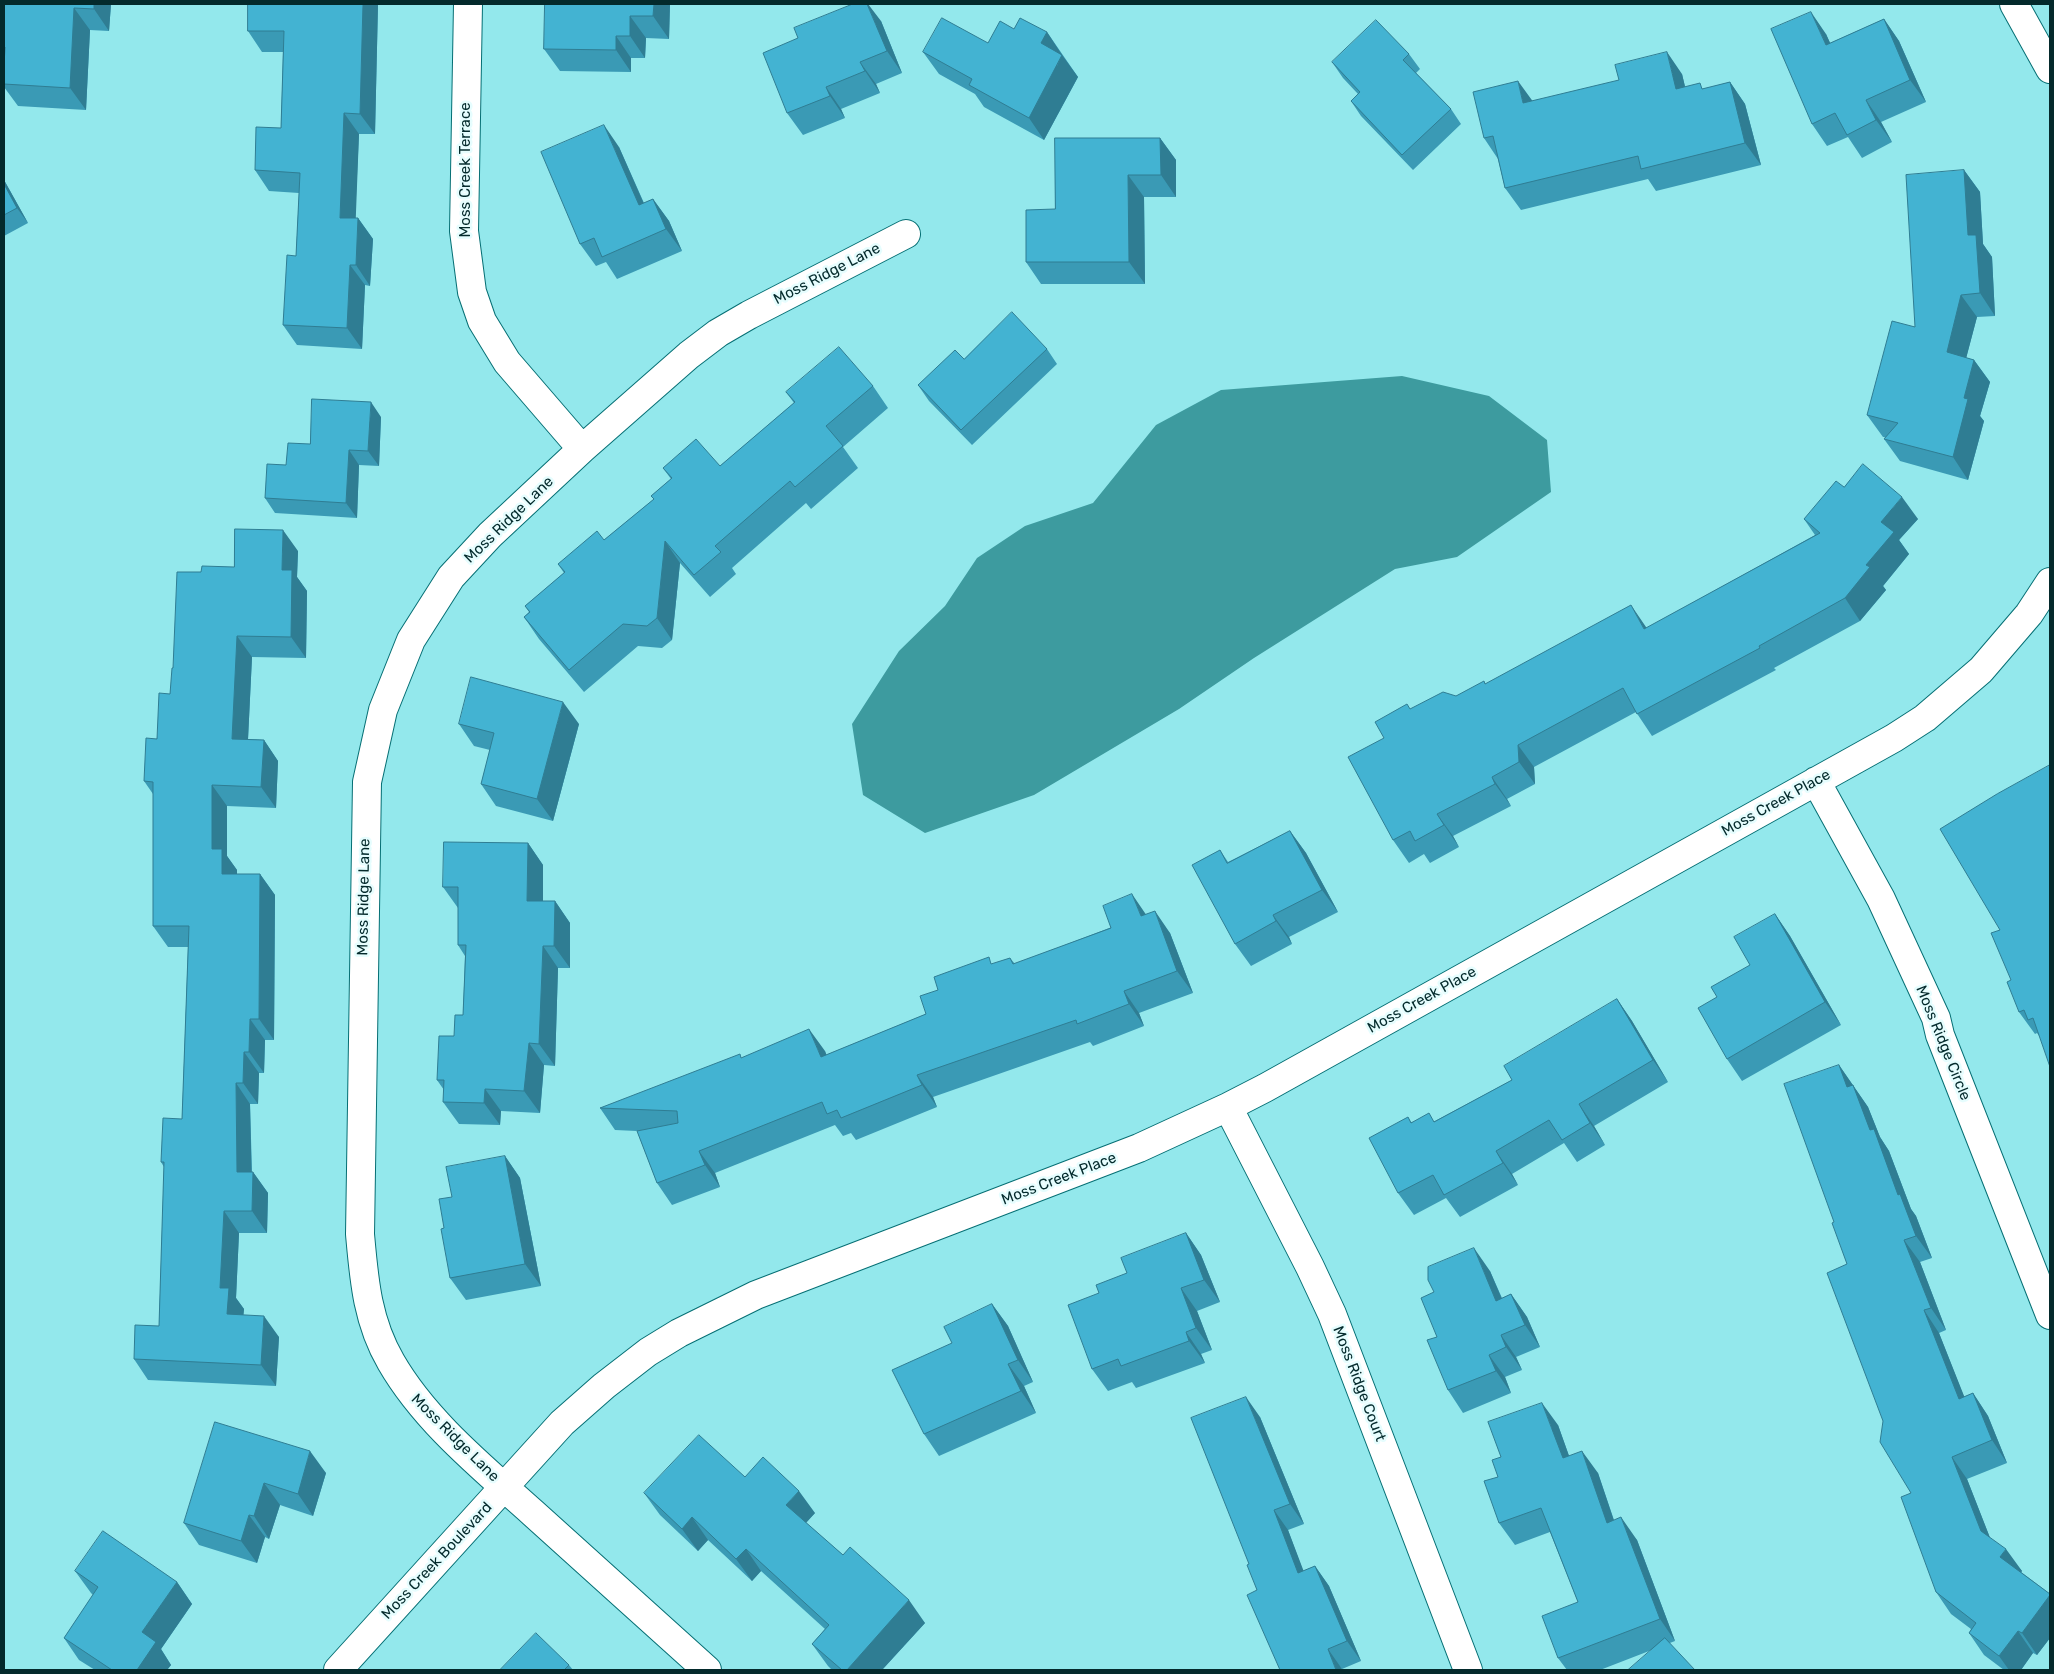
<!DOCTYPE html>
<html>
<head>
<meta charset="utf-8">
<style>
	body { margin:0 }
	#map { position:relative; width:2054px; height:1674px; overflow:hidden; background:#93e8ec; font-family:Rubik,sans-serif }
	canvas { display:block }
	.frame { position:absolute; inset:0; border:5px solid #042a2c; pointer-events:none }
</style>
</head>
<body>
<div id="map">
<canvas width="2054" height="1674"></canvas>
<div class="frame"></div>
</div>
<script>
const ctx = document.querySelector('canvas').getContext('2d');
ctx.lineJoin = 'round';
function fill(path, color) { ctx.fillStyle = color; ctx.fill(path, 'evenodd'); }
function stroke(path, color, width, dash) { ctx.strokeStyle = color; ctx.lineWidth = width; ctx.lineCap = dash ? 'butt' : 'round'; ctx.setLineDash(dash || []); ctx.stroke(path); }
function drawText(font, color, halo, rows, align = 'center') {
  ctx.font = font + ' Rubik,sans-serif'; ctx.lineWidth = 5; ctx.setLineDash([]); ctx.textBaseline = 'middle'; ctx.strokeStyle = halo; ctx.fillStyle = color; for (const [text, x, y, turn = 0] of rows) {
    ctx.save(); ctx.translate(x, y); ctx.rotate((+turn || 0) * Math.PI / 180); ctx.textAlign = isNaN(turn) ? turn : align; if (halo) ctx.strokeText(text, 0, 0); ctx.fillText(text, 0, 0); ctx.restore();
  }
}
fill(new Path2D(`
	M1402 376 1489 396 1547 440 1551 492 1457 557 1395 569 1254 658 1179 709 1034 795 925 833 863 795 852 724 899 651 945 606 977 558 1025 526 1093 503 1156 425 1221 390Z`), '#3d9b9f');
const minor = new Path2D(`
	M468 4 464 231 472 292 482 321 507 362 582 449
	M2014 4 2050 69
	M1816 781 1881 899 1936 1018 1940 1035 2050 1315
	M1228 1107 1310 1267 1332 1314 1468 1670
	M338 1670 562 1423 604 1386 648 1352 679 1333 756 1295 1139 1148 1228 1107 1265 1088 1894 738 1925 718 1981 670 2029 614 2050 582
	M707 1670C649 1618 591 1565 533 1513 482 1467 425 1421 391 1362 367 1321 364 1279 360 1234L367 782 383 710 411 640 451 577 490 535 582 449 689 355 718 333 749 315 906 234`);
stroke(minor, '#066f74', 30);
stroke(minor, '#fff', 28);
fill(new Path2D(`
	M4 4H111L109 31 90 30 86 110 18 106 4 87V66L5 54 4 53Z
	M378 4 375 134H359L355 218H358L373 239 370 286 365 285 362 349 297 345 283 325 296 256 299 193 269 191 255 170 281 128 283 52H262L248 31Z
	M545 4H670L669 39 646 38 645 58H631V72L560 71 544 49Z
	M1884 19 1899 41 1926 102 1881 122 1892 142 1862 158 1848 137 1827 146 1812 124 1826 34 1830 43Z
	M881 21 902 73 876 84 880 93 841 109 845 118 803 135 787 113Z
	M1014 29 1047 32 1078 77 1044 140 984 107 975 94 939 74 923 52 988 43Z
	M1409 54 1420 69 1416 73 1451 109 1461 124 1413 170 1361 116 1351 101 1358 94 1343 78 1332 62Z
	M1682 74 1685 87 1704 89 1730 82 1745 104 1761 165 1656 191 1648 179 1521 210 1505 188 1498 159 1484 138 1532 101Z
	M1160 138 1176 160V197H1144L1145 284H1041L1026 262 1055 209Z
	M619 147 644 203 653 199 669 221 682 251 617 279 606 262 596 266 580 244Z
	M1964 170 1980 192 1983 244 1992 257 1995 316 1977 317 1966 358 1974 360 1990 382 1980 416 1984 421 1968 480 1900 461 1884 439 1885 437H1883L1867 415 1915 327Z
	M4 180 28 223 4 236Z
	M1047 349 1057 364 972 445 929 401 918 385 964 359Z
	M873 386 888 408 843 447 858 468 811 509 806 503 732 568 736 574 710 597 680 563 672 640 662 648 638 646 584 692 539 639 524 617 529 612 525 606 564 573 558 564 604 540 654 499 651 496 671 479 663 468 720 466 794 403 786 392Z
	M381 417 379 466 359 465 357 518 275 513 265 498 286 465 310 444Z
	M1844 487 1918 519 1899 540 1909 554 1883 586 1886 590 1860 621 1774 668 1776 670 1652 736 1636 712 1534 767 1535 784 1507 799 1511 806 1453 836 1459 847 1430 863 1424 854 1409 863 1393 840 1384 738 1411 709 1456 696 1485 684 1647 628 1815 535 1804 519Z
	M298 551 297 577 307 591 306 658 252 657 248 739 264 740 278 761 276 808 227 806V856L237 870V874H260L275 895 274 1040H265L264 1073H259L258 1104H250L252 1172H253L268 1193 267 1233H239L236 1298 244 1309 243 1315 279 1337 276 1386 148 1380 134 1359 159 1326 164 1167 161 1162 182 1119 188 947H168L153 926V794L144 781 170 694 173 668 201 572 234 567Z
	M459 724H579L553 821 496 806 481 784 490 750 474 746Z
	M2050 765 2040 1037 2037 1033 2035 1034 2019 1012 2000 930Z
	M1290 831 1306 853 1338 912 1289 937 1292 944 1251 966 1235 944 1220 850 1228 862Z
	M528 843 543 865V901H555L570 923V968H558L555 1066 544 1065 540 1113 501 1111 500 1125 459 1124 443 1102 444 1090 437 1080 463 1015 465 956 458 945V908L443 887Z
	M1146 914 1170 933 1193 993 1139 1013 1144 1026 1093 1046 1090 1042 933 1097 937 1107 856 1140 851 1133 843 1136 835 1125 715 1173 720 1187 672 1205 657 1183 637 1131 615 1130 600 1108 742 1058 825 1051 826 1055 926 1014 938 990 993 964 1010 958 1015 964Z
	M1775 914 1790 936 1841 1025 1742 1081 1727 1059 1750 965Z
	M1617 999 1632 1021 1668 1082 1594 1126 1605 1145 1577 1162 1564 1143 1512 1174 1518 1185 1460 1217 1446 1198 1414 1215 1398 1193 1408 1117 1411 1122 1435 1121 1512 1080Z
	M1839 1065 1868 1107 1880 1137 1889 1151 1911 1209 1916 1216 1932 1258 1920 1262 1946 1330 1939 1333 1964 1397 1973 1393 1988 1416 2007 1463 1967 1479 1990 1538 2022 1571 2021 1572 2050 1594V1638L2037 1655 2033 1653 2021 1670H2004L1984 1655 1969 1633 1971 1629 1951 1614 1936 1592 1911 1493 1883 1421 1847 1264 1834 1222Z
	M505 1156 520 1178 541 1286 466 1300 450 1278 444 1228Z
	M1186 1233 1201 1255 1220 1302 1197 1311 1212 1350 1201 1354 1205 1363 1136 1388 1132 1382 1108 1391 1092 1369 1127 1273Z
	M1490 1271 1502 1298 1511 1294 1527 1317 1540 1347 1516 1357 1522 1370 1505 1377 1511 1393 1463 1413 1448 1390 1437 1337Z
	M992 1304 1008 1326 1033 1382 1024 1386 1036 1413 939 1456 924 1434 952 1343Z
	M1260 1417 1304 1524 1288 1530 1303 1571 1315 1566 1329 1586 1361 1661 1342 1669 1257 1590 1249 1564Z
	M215 1422 326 1473 313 1516 280 1505 269 1539 265 1537 257 1563 199 1545 184 1523Z
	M1558 1425 1569 1456 1598 1473 1614 1520 1637 1540 1675 1641 1600 1670H1567L1558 1658 1578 1602 1550 1532 1515 1545 1499 1523 1498 1477 1501 1457Z
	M745 1477 815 1513 806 1523 843 1555 925 1623 882 1670H832L828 1666 812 1644 825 1629 761 1571 752 1581 708 1540 698 1551 660 1515 644 1493Z
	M75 1571 177 1582 192 1604 161 1649 171 1665 167 1670H95L79 1660 64 1638 93 1595 91 1593Z
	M569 1665 573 1670H500Z`), '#3a9ab5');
fill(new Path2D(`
	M94 4H111L109 31 94 9Z
	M363 4H378L375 134 360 114Z
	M654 4H670L669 39 653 16Z
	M867 4H868L881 21 902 73 887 51Z
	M74 8 90 30 86 110 70 88Z
	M1811 12 1826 34 1841 67 1826 45Z
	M630 16 646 38 645 58 630 36Z
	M1884 19 1899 41 1926 102 1910 80Z
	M1047 32 1062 55 1057 66 1041 43Z
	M616 36 631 58V72L616 50Z
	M1667 52 1682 74 1691 111 1676 89Z
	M1062 55 1078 77 1044 140 1029 118Z
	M860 62 876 84 880 93 865 71Z
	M1518 81 1534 103H1523Z
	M1730 82 1745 104 1761 165 1745 143Z
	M826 87 841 109 845 118 830 96Z
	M1866 100 1881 122 1892 142 1876 120Z
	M344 113 359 134 355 238 340 218Z
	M604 125 619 147 654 227 639 205Z
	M1160 138 1176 160V197L1161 175Z
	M1964 170 1980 192 1983 244 1992 257 1995 316 1980 293 1968 235Z
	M1128 175 1144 197 1145 284 1129 262Z
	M4 180 28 223 17 208 4 184Z
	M653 199 669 221 682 251 666 229Z
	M358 218 373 239 370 286 356 265Z
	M350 265 365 285 362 349 347 328Z
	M1961 295 1977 317 1962 374 1947 352Z
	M1974 360 1990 382 1980 416 1984 421 1968 480 1953 457 1964 398Z
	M371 402 381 417 379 466 368 451Z
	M349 450 359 465 357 518 346 503Z
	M1902 497 1918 519 1899 540 1909 554 1883 586 1886 590 1860 621 1845 598 1866 565 1881 522Z
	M283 530 298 551 297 577 307 591 306 658 291 637 282 570Z
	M665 541 680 563 672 640 657 618Z
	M1631 605 1646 627 1659 652 1644 629Z
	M237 636 252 657 247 760 232 739Z
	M563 702 579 724 553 821 537 799Z
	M264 740 278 761 276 808 261 787Z
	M1518 745 1534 767 1535 784 1519 762Z
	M1492 777 1507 799 1511 806 1495 784Z
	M212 785 227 806V856L237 870V895L222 874 212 849Z
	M1437 814 1453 836 1459 847 1444 825Z
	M1290 831 1306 853 1338 912 1322 890Z
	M528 843 543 865V923L527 901Z
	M260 874 275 895 274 1040 259 1019Z
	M1132 894 1147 916H1141Z
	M555 901 570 923V968L554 946Z
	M1155 911 1170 933 1193 993 1177 971Z
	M1775 914 1790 936 1841 1025 1825 1002Z
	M1273 915 1289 937 1292 944 1276 921Z
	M543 946 558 968 555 1066 539 1044Z
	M1124 991 1139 1013 1144 1026 1129 1004Z
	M1617 999 1632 1021 1668 1082 1653 1060Z
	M250 1019 265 1040 264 1073 249 1052Z
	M809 1029 825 1051 836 1079 821 1057Z
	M529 1043 544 1065 540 1113 524 1091Z
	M244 1052 259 1073 258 1104 243 1083Z
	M1839 1065 1868 1107 1880 1137 1889 1151 1911 1209 1916 1216 1932 1258 1916 1236 1870 1130 1847 1087Z
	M917 1075 933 1097 937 1107 922 1085Z
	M236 1083 250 1104 252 1193 237 1172Z
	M485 1089 501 1111 500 1125 484 1103Z
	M1579 1104 1594 1126 1605 1145 1590 1123Z
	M699 1151 715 1173 720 1187 705 1165Z
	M1496 1151 1512 1174 1518 1185 1503 1163Z
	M505 1156 520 1178 541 1286 525 1264Z
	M253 1172 268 1193 267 1233 252 1211Z
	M224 1211 239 1233 236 1298 244 1309 242 1335 227 1314 220 1288Z
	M1186 1233 1201 1255 1220 1302 1204 1280Z
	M1904 1240 1920 1262 1946 1330 1931 1308Z
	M1474 1248 1490 1271 1512 1323 1496 1301Z
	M1181 1288 1197 1311 1212 1350 1196 1328Z
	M1511 1294 1527 1317 1540 1347 1525 1325Z
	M992 1304 1008 1326 1033 1382 1018 1360Z
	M1924 1310 1939 1333 1974 1421 1959 1399Z
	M264 1316 279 1337 276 1386 261 1365Z
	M1186 1332 1201 1354 1205 1363 1189 1341Z
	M1501 1335 1516 1357 1522 1370 1506 1347Z
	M1489 1355 1505 1377 1511 1393 1496 1371Z
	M1008 1364 1024 1386 1036 1413 1021 1391Z
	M1973 1393 1988 1416 2007 1463 1992 1440Z
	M1246 1397 1260 1417 1304 1524 1290 1504Z
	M1542 1403 1558 1425 1578 1481 1563 1458Z
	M310 1451 326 1473 313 1516 298 1494Z
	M1582 1451 1598 1473 1622 1545 1607 1523Z
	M1952 1457 1967 1479 1996 1553 1981 1531Z
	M264 1483 280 1505 269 1539 254 1516Z
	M799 1491 815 1513 802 1527 786 1505Z
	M1274 1510 1288 1530 1312 1593 1298 1573Z
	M249 1515 265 1537 257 1563 241 1541Z
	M692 1517 708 1540 698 1551 682 1529Z
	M1621 1517 1637 1540 1675 1641 1660 1619Z
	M746 1549 761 1571 752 1581 736 1559Z
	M2006 1549 2022 1571 2016 1579 2000 1557Z
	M1315 1566 1329 1586 1361 1661 1347 1641Z
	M177 1582 192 1604 161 1649 171 1665 167 1670H137L142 1632Z
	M2050 1595V1638L2037 1655 2022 1633Z
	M909 1600 925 1623 882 1670H847Z
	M2018 1631 2033 1653 2021 1670H2009L1999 1656Z
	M1328 1649 1342 1669V1670H1336Z`), '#2f7d93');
const building = new Path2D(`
	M4 4H94V9L74 8 70 88 4 84V66L5 47H4Z
	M248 4H363L360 114 344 113 340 218H358L356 265H350L347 328 283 325 287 255 296 256 300 173 255 170 256 127 281 128 284 31H248Z
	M545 4H654L653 16H630V36H616V50L544 49Z
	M853 4H867L887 51 860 62 865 71 826 87 830 96 787 113 763 53 798 38 794 28Z
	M1811 12 1826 45 1884 19 1910 80 1866 100 1876 120 1847 135 1835 113 1812 124 1771 29Z
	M942 18 988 43 1000 21 1014 29 1020 18 1047 32 1041 43 1062 55 1029 118 969 85 972 79 923 52Z
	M1376 20 1409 54 1403 60 1451 109 1402 155 1351 101 1360 92 1332 62Z
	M1667 52 1676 89 1700 83 1702 89 1730 82 1745 143 1641 169 1638 156 1505 188 1493 136 1484 138 1473 92 1518 81 1523 103 1619 80 1615 65Z
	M604 125 639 205 653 199 666 229 602 257 594 238 580 244 541 152Z
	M1055 138H1160L1161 175H1128L1129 262H1026V210L1055 209Z
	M1964 170 1968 235H1976L1980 293 1961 295 1947 352 1974 360 1964 398 1968 399 1953 457 1884 439 1898 423 1867 415 1892 321 1915 327 1906 175Z
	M4 184 17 208 4 215Z
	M1012 312 1047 349 961 430 918 385 955 350 964 359Z
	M839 347 873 386 826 426 843 446 795 487 790 481 715 546 721 552 694 575 665 541 657 618 647 626 623 624 569 670 524 617 530 612 525 606 565 572 558 564 597 531 604 540 654 499 651 496 672 478 663 468 696 439 720 466 795 402 786 392Z
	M312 399 371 402 368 451 349 450 346 503 265 498 267 464 286 465 288 443 310 444Z
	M1863 464 1902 497 1881 522 1894 532 1866 565 1870 567 1845 598 1759 646 1760 648 1637 714 1623 688 1518 745 1519 762 1492 777 1495 784 1437 814 1444 825 1415 841 1410 831 1393 840 1348 757 1384 738 1375 722 1407 704 1410 709 1443 692 1456 696 1484 681 1485 684 1631 605 1644 629 1820 533 1804 519 1836 481 1844 487Z
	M235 529 283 530 282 570H292L291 637 237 636 232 739 264 740 261 787 212 785V849H222V874H260L259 1019H250L249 1052H244L243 1083H236L237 1172H253L252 1211H224L220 1288H229L227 1314 264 1316 261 1365 134 1359 135 1325 159 1326 164 1162H161L163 1118 182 1119 189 926H153V782L144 781 146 738 157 739 159 693 170 694 172 668H173L177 572H201L202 566 234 567Z
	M471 677 563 702 537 799 481 784 494 733 459 724Z
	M2050 765V1067L2033 1018 2028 1020 2024 1010 2019 1012 2007 982 2011 980 1991 933 2000 930 1940 829 1997 794Z
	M1290 831 1322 890 1273 915 1276 921 1235 944 1192 865 1220 850 1227 863Z
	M444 842 528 843 527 901H555L554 946H543L539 1044 529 1043 524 1091 485 1089 484 1103 443 1102 444 1080H437L439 1036H454L455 1015H463L466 945H458V887H443Z
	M1132 894 1141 916 1155 911 1177 971 1124 991 1129 1004 1077 1024 1076 1020 917 1075 922 1085 841 1118 837 1110 827 1114 822 1102 699 1151 705 1165 657 1183 637 1131 678 1123 677 1111 600 1108 740 1054 741 1058 809 1029 821 1057 926 1014 920 996 938 990 934 977 989 957 991 964 1010 958 1013 964 1111 928 1103 906Z
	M1775 914 1825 1002 1727 1059 1698 1008 1717 997 1711 987 1750 965 1734 937Z
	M1617 999 1653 1060 1579 1104 1590 1123 1562 1140 1549 1120 1496 1151 1503 1163 1444 1195 1433 1175 1398 1193 1369 1138 1408 1117 1411 1123 1429 1113 1434 1122 1512 1080 1504 1066Z
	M1839 1065 1847 1087 1853 1085 1870 1130 1874 1129 1898 1195 1900 1194 1916 1236 1904 1240 1931 1308 1924 1310 1959 1399 1973 1393 1992 1440 1952 1457 1981 1531 2006 1549 2000 1557 2050 1594V1595L2022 1633 2018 1631 1999 1656 1969 1633 1976 1623 1936 1592 1901 1497 1911 1493 1880 1442 1883 1421 1827 1273 1847 1264 1832 1223 1834 1222 1784 1084Z
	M505 1156 525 1264 450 1278 441 1229 444 1228 439 1199 452 1197 446 1167Z
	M1186 1233 1204 1280 1181 1288 1196 1328 1186 1332 1189 1341 1121 1366 1118 1359 1092 1369 1068 1305 1099 1293 1096 1285 1127 1273 1121 1258Z
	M1474 1248 1496 1301 1511 1294 1525 1325 1501 1335 1506 1347 1489 1355 1496 1371 1448 1390 1427 1340 1437 1337 1421 1298 1434 1292 1428 1280V1267Z
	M992 1304 1018 1360 1008 1364 1021 1391 924 1434 892 1370 952 1343 944 1327Z
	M1246 1397 1290 1504 1274 1510 1298 1573 1315 1566 1347 1641 1328 1649 1336 1670H1280L1247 1595 1257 1590 1247 1565 1249 1564 1191 1418Z
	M1542 1403 1563 1458 1582 1451 1607 1523 1621 1517 1660 1619 1558 1658 1542 1616 1578 1602 1541 1508 1499 1523 1484 1481 1498 1477 1492 1460 1501 1457 1488 1422Z
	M215 1422 310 1451 298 1494 264 1483 254 1516 249 1515 241 1541 184 1523Z
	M699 1435 745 1477 763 1457 799 1491 786 1505 843 1555 850 1547 909 1600 847 1670H842L812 1644 829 1625 746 1549 736 1559 692 1517 682 1529 644 1493Z
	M103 1531 177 1582 142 1632 156 1642 137 1670H112L64 1638 98 1587 75 1571Z
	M536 1633 569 1665 564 1670H500Z
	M1665 1638 1695 1670H1628Z`);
fill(building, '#43b3d2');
stroke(building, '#2f7d93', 1);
drawText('15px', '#042a2c', '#e6fdfe', [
	["Moss Creek Terrace",466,170,-90],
	["Moss Ridge Lane",827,274,-27],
	["Moss Ridge Lane",509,520,-44],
	["Moss Creek Place",1776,803,-29],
	["Moss Ridge Lane",364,897,-89],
	["Moss Creek Place",1422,1000,-29],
	["Moss Ridge Circle",1943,1043,68],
	["Moss Creek Place",1059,1179,-21],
	["Moss Ridge Court",1359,1384,69],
	["Moss Ridge Lane",455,1438,45],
	["Moss Creek Boulevard",437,1561,-47]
]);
</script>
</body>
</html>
